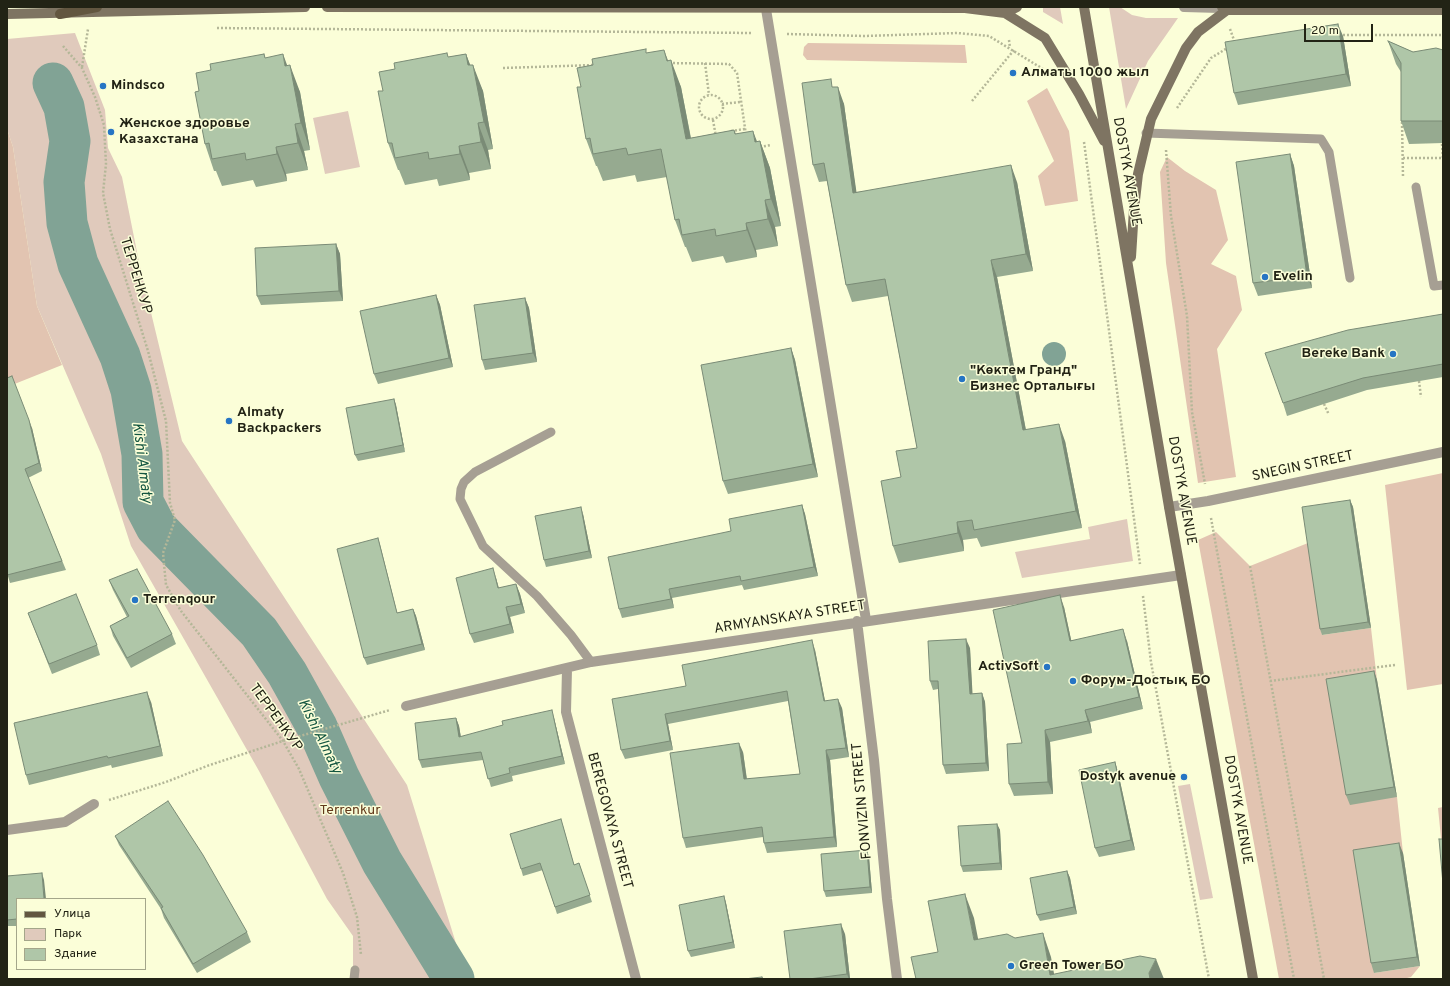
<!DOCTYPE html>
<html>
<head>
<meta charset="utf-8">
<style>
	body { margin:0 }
	#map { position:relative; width:1450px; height:986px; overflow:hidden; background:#fbfed8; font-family:Overpass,sans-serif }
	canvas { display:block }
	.frame { position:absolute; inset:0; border:8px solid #222315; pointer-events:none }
	.legend { position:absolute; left:16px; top:898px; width:130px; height:72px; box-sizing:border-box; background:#fbfed8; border:1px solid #a4a68a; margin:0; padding:5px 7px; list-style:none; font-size:12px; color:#222315 }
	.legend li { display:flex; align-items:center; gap:8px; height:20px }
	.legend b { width:20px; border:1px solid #a4a68a }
	.scale { position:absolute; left:1304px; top:24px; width:69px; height:18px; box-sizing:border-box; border:2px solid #222315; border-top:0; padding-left:5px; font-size:12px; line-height:14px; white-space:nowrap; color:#222315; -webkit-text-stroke:3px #fbfed8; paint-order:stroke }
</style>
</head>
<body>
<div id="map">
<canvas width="1450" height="986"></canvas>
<div class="frame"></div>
<ul class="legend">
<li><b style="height:5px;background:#625640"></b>Улица</li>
<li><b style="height:11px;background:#e0cabc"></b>Парк</li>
<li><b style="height:11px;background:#afc6a8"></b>Здание</li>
</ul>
<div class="scale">20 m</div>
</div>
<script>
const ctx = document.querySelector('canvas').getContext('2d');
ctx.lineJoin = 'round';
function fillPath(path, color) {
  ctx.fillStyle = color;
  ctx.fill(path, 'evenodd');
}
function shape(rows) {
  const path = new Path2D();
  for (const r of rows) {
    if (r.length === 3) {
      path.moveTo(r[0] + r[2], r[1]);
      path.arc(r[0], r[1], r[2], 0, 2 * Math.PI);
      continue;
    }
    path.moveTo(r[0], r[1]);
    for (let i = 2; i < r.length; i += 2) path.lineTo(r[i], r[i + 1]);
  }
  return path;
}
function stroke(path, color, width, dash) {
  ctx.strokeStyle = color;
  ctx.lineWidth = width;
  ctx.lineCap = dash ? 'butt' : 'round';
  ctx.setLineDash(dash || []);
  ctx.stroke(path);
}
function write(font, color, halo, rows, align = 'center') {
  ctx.font = font + ' Overpass,sans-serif';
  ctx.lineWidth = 3;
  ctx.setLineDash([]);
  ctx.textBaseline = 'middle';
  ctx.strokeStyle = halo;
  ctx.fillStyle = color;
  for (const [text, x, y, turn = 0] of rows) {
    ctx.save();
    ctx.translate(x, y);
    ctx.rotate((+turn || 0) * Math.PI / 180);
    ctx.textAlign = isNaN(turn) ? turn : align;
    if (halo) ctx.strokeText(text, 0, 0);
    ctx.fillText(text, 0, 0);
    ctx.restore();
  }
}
fillPath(shape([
	[1043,7,1060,7,1063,24,1043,12],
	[1109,7,1120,7,1132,15,1146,18,1178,18,1148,61,1126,109],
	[75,33,105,110,108,148,122,177,140,267,182,441,407,785,467,979,353,979,353,936,327,899,259,771,131,546,101,454,37,306,13,147,7,129,7,39],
	[348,111,360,167,325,174,313,118],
	[1127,519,1133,561,1022,578,1015,552,1090,539,1088,527],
	[1190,784,1213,898,1200,900,1178,786]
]), '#e0cabc');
fillPath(shape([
	[808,43,965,45,967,63,807,60,803,55,804,47],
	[1047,88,1069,131,1078,201,1045,206,1038,176,1054,161,1027,101],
	[7,129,13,147,37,306,62,365,7,387],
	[1167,157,1185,171,1216,190,1228,240,1211,264,1236,276,1242,310,1217,349,1236,477,1198,483,1166,263,1160,172],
	[1443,473,1443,684,1407,690,1385,485],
	[1216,532,1250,566,1308,543,1322,635,1371,628,1377,680,1330,688,1397,797,1403,853,1374,973,1420,966,1411,977,1403,979,1279,979,1198,540],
	[1443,807,1443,848,1442,848,1438,808]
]), '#e2c4b1');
fillPath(shape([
	[1054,354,12]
]), '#81a395');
stroke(shape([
	[53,83,64,107,70,141,64,182,67,223,78,264,120,356,131,390,142,454,143,502,156,527,259,632,287,673,317,727,339,777,382,862,454,979]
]), '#81a395', 41);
stroke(shape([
	[217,28,752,33],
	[1230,29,1235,43],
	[787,34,864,36,957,33,989,36,1043,69],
	[1339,35,1443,35],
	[1009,40,1010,48],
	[63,46,82,68,95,97,104,125,106,164,103,193,110,229,148,351,166,421,170,503,175,520,163,553,166,585,181,611,283,741,299,769,343,873,357,917,361,955],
	[669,63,729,64,737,73,746,135],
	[705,63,709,95],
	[82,67,88,29],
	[503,68,594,65],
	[711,107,12],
	[972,101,1014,50],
	[722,104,740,102],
	[1177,108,1211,58,1229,47],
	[713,120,716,137],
	[1402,122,1403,177],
	[731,131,745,129],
	[1084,142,1140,564],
	[1442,144,1443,158],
	[760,147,771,145],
	[1166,150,1171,216,1187,316,1192,412,1205,484],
	[1403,158,1443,158],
	[1419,381,1421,397],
	[1324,404,1329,415],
	[1211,518,1294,979],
	[1250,566,1324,979],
	[1143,596,1151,662,1209,979],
	[1270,681,1395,665],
	[109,800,166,782,207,766,283,741,390,710]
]), '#b4b798', 2.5, [2, 2]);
stroke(shape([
	[1146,133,1321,139,1329,152,1350,278],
	[1416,187,1434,286,1443,285],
	[551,432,475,472,464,482,461,489,460,499,483,546,537,596,571,635,591,662],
	[354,979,355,970]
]), '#a69f93', 9);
stroke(shape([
	[1184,7,1220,8,1227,10],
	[766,9,866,620],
	[1169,507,1208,501,1443,452],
	[857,621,874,760,887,899,897,979],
	[567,669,566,712,636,979],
	[406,706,591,662,1181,575],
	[7,830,65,822,94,804]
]), '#a69f93', 10);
stroke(shape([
	[327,7,965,8,1005,13,1045,38,1079,94,1104,141],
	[1084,7,1169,507,1253,979],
	[1222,7,1227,10,1443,10],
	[1005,13,1017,7],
	[7,14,305,7],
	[1131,257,1134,209,1138,174,1151,119,1186,48,1198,32,1227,10]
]), '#7e7462', 10);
stroke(shape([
	[60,14,97,7]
]), '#625640', 10);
fillPath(shape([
	[1343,36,1351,86,1238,105,1234,93],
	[1388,41,1413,52,1443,50,1443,143,1409,144,1401,121,1401,72,1396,64],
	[647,53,669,61,681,87,691,138,734,130,736,134,757,142,760,141,770,168,781,226,775,227,778,246,756,250,757,257,726,263,723,256,692,262,686,247,685,247,675,220,667,177,637,182,635,175,603,181,597,166,596,166,586,139,593,65],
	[264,54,265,58,287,66,300,92,310,150,304,151,308,170,286,174,287,181,256,187,253,180,222,186,216,171,214,171,205,144,199,91,211,70],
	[466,54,470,65,483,91,493,149,488,150,491,169,469,173,470,180,439,186,437,179,405,185,399,170,398,170,388,143,383,91,395,69,449,57],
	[834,87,844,104,856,192,1017,182,1033,271,997,277,1026,430,1065,441,1082,528,981,547,977,538,963,540,964,551,899,563,893,546,901,477,917,448,888,296,852,302,846,285,827,181,819,182,813,165],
	[1290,154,1294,166,1312,288,1258,296,1253,283],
	[336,244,340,254,343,301,261,305,257,296],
	[436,295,440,305,453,367,378,384,374,374],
	[525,298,529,308,537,362,485,370,482,360],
	[1443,314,1443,377,1367,390,1287,416,1283,403],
	[791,348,795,360,818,477,728,494,723,481],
	[394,399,396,405,405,452,358,461,355,455],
	[32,428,42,471,28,478,66,570,10,583,7,573],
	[1350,500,1353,507,1371,628,1322,635,1320,629],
	[802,505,805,514,818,576,744,590,742,585,672,598,674,608,622,618,619,609,731,531],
	[583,514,592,558,546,567,544,560],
	[378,538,380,545,397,613,413,609,416,616,425,650,367,665,364,658],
	[496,578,499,588,516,584,520,594,525,613,510,617,514,633,474,643,470,634],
	[109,580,172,634,176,644,131,668,113,636,110,626,127,617,113,590],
	[1064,607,1071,640,1127,641,1143,709,1090,722,1092,733,1050,742,1053,794,1014,796,1009,784],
	[28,613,97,645,100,655,52,674],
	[970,648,972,694,982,693,985,702,989,771,946,774,943,765,938,689,933,690,930,681],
	[815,650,825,701,842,708,849,757,830,760,837,847,767,853,764,843,763,837,686,848,683,838,743,752,747,779,800,774,788,701,668,724,673,750,625,759,621,750,686,686],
	[1374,671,1377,680,1397,797,1350,805,1346,795],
	[151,702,163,756,112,768,111,765,29,785,26,775],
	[456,718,459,726,461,737,554,718,565,764,512,776,513,781,491,787,483,760,422,768,419,760],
	[1115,762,1118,772,1135,850,1099,857,1095,848],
	[997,824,1000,830,1002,870,963,872,961,866],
	[563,826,574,865,579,863,592,902,557,914,543,870,523,876,521,869],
	[115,836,247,932,251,942,197,973,164,918,161,909,119,845],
	[1403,853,1420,966,1374,973,1371,963],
	[869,857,872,893,826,897,824,891],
	[1067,871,1070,878,1077,914,1040,921,1037,915],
	[7,876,44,880,17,899,17,926,7,926],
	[724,896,726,903,735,948,691,957,688,951],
	[845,934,850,979,790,979]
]), '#96aa90');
fillPath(shape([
	[1338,24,1343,36,1351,86,1346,74],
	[664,50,674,76,667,61],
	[283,54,293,81,285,66],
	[466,54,476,80,473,65,483,91,493,149,484,122,468,65],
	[671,60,681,87,696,166,686,139],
	[290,65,300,92,310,150,301,123],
	[838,87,844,104,859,210,853,193],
	[478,123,488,150,491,169,481,142],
	[295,124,304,151,308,170,298,143],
	[753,131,763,157,755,142],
	[760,141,770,168,781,226,771,199],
	[459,146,469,173,470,180,460,154],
	[276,147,286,174,287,181,277,154],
	[1290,154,1294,166,1312,288,1307,276],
	[1011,165,1017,182,1033,271,1026,254],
	[765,200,775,227,778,246,768,219],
	[746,223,756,250,757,257,747,230],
	[336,244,340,254,343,301,339,291],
	[991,260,997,277,1029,447,1023,430],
	[436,295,440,305,453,367,449,358],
	[525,298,529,308,537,362,533,353],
	[791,348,795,360,818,477,813,464],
	[394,399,396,405,405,452,403,445],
	[29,420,32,428,42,471,39,463],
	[1059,424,1065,441,1082,528,1076,511],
	[1350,500,1353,507,1371,628,1368,622],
	[802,505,805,514,818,576,814,567],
	[581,507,583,514,592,558,589,551],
	[957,522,963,540,964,551,958,533],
	[378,538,380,545,399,620,397,613],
	[493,568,496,578,501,598,498,588],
	[516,584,520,594,525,613,521,604],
	[669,589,672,598,674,608,671,599],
	[1060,595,1064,607,1074,653,1070,641],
	[506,607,510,617,514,633,510,624],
	[413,609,416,616,425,650,422,644],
	[1123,629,1127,641,1143,709,1139,697],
	[966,639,970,648,973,702,970,694],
	[812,640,815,650,827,711,824,701],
	[1374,671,1377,680,1397,797,1394,787],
	[147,692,151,702,163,756,160,746],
	[982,693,985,702,989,771,986,763],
	[838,699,842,708,849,757,846,748],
	[552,710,554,718,565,764,562,756],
	[1085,710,1090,722,1092,733,1088,721],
	[665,714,668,724,673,750,670,741],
	[456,718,459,726,462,745,459,737],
	[1045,730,1050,742,1053,794,1048,782],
	[739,743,743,752,748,789,744,779],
	[826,750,830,760,837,847,834,837],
	[1115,762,1118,772,1135,850,1131,840],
	[997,824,1000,830,1002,870,1000,863],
	[1399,843,1403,853,1420,966,1417,957],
	[867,850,869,857,872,893,870,887],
	[1067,871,1070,878,1077,914,1074,907],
	[42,873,44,880,46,899,44,899],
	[965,894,974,918,983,964,974,940],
	[724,896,726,903,735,948,733,942],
	[841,924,845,934,850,979,849,979,847,974],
	[1043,933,1051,957,1055,979,1050,975],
	[1156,959,1164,979,1150,979,1149,973]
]), '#7a8b76');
const building = shape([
	[1338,24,1346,74,1234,93,1225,42,1338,24],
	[1388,41,1413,52,1436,48,1443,50,1443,121,1401,121,1401,63,1388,41],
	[646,49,646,53,664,50,667,61,671,60,686,139,734,130,735,134,753,131,755,142,760,141,771,199,765,200,768,219,746,223,747,230,716,236,715,229,682,235,679,219,675,220,661,149,628,155,626,148,593,154,590,138,586,139,577,87,581,87,577,68,593,65,592,59,646,49],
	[447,53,448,57,466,54,468,65,473,65,484,122,478,123,481,142,459,146,460,154,429,159,428,152,395,158,392,143,388,143,378,91,383,91,379,72,395,69,394,63,447,53],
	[264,54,265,58,283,54,285,66,290,65,301,123,295,124,298,143,276,147,277,154,246,160,245,153,212,159,209,143,205,144,195,92,199,91,196,73,211,70,210,64,264,54],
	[831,79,832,87,838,87,853,193,1011,165,1026,254,991,260,1008,352,1023,430,1059,424,1076,511,974,530,972,520,957,522,958,533,893,546,881,481,901,477,896,451,917,448,885,279,846,285,824,163,813,165,802,83,831,79],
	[1290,154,1307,276,1253,283,1236,162,1290,154],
	[336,244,339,291,257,296,255,248,336,244],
	[436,295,449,358,374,374,360,311,436,295],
	[525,298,533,353,482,360,474,305,525,298],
	[1443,314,1443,364,1363,378,1283,403,1265,353,1348,330,1443,314],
	[791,348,813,464,723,481,701,365,791,348],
	[12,376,29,420,39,463,25,469,62,561,7,575,7,378,12,376],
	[394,399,403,445,355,455,346,408,394,399],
	[1350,500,1368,622,1320,629,1302,507,1350,500],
	[802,505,814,567,741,581,740,576,669,589,671,599,619,609,608,557,731,531,729,519,802,505],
	[581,507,589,551,544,560,535,516,581,507],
	[378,538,397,613,413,609,422,644,364,658,337,549,378,538],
	[493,568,498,588,516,584,521,604,506,607,510,624,470,634,456,578,493,568],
	[137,569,172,634,127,658,110,626,129,616,109,580,137,569],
	[76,594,97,645,49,664,28,613,76,594],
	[1060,595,1070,641,1123,629,1139,697,1085,710,1088,721,1045,730,1048,782,1009,784,1007,744,1022,743,993,610,1060,595],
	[966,639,970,694,982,693,986,763,943,765,938,681,930,681,928,641,966,639],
	[812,640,824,701,838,699,846,748,826,750,834,837,764,843,762,827,683,838,670,753,739,743,744,779,800,774,787,691,665,714,670,741,621,750,612,699,686,686,682,665,812,640],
	[1374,671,1394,787,1346,795,1326,679,1374,671],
	[147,692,160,746,108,758,107,756,26,775,14,723,147,692],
	[552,710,562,756,509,768,510,773,488,779,481,752,419,760,415,723,456,718,459,737,503,725,502,721,552,710],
	[1115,762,1131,840,1095,848,1079,770,1115,762],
	[168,801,203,855,247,932,193,964,161,908,163,907,115,836,168,801],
	[561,819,574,865,579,863,590,895,555,907,540,863,521,869,510,834,561,819],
	[997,824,1000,863,961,866,958,826,997,824],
	[1439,839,1443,839,1443,884,1439,839],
	[1399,843,1417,957,1371,963,1353,850,1399,843],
	[867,850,870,887,824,891,821,854,867,850],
	[1067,871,1074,907,1037,915,1030,878,1067,871],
	[42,873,44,899,17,899,17,919,7,920,7,876,42,873],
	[965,894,974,940,1007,934,1015,938,1043,933,1050,975,1140,956,1156,959,1149,973,1150,979,916,979,911,957,938,952,928,901,965,894],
	[724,896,733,942,688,951,679,905,724,896],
	[841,924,847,974,809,979,790,979,784,931,841,924],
	[762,977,763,979,744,979,762,977]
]);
fillPath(building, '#afc6a8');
stroke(building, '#7a8b76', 1);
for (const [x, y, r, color] of [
	[1013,73,4,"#2675c4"],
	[103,86,4,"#2675c4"],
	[111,132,4,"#2675c4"],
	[1265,277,4,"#2675c4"],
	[1393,354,4,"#2675c4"],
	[962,379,4,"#2675c4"],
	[229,421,4,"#2675c4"],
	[135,600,4,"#2675c4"],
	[1047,667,4,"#2675c4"],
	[1073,681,4,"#2675c4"],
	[1184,777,4,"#2675c4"],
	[1011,966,4,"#2675c4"]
]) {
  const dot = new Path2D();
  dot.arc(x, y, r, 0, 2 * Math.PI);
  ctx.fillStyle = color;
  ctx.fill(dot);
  stroke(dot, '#fbfed8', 1.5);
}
write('bold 14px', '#222315', '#fbfed8', [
	["Алматы 1000 жыл",1021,73],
	["Mindsco",111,86],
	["Женское здоровье",119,124],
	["Казахстана",119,140],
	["Evelin",1273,277],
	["Bereke Bank",1385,354,"right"],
	["\"Көктем Гранд\"",970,371],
	["Бизнес Орталығы",970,387],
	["Almaty",237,413],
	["Backpackers",237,429],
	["Terrenqour",143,600],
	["ActivSoft",1039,667,"right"],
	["Форум-Достық БО",1081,681],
	["Dostyk avenue",1176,777,"right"],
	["Green Tower БО",1019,966]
], 'left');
write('14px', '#222315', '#fbfed8', [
	["DOSTYK AVENUE",1126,172,80],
	["ТЕРРЕНКУР",135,276,73],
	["SNEGIN STREET",1303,467,-12],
	["DOSTYK AVENUE",1181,491,80],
	["ARMYANSKAYA STREET",790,618,-9],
	["ТЕРРЕНКУР",275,718,54],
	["FONVIZIN STREET",863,801,-95],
	["DOSTYK AVENUE",1237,810,80],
	["BEREGOVAYA STREET",609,821,75]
]);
write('14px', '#62381a', '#fbfed8', [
	["Terrenkur",350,811]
]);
write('italic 15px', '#135540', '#fbfed8', [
	["Kіshі Almaty",141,463,83],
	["Kіshі Almaty",319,737,64]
]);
</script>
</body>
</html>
